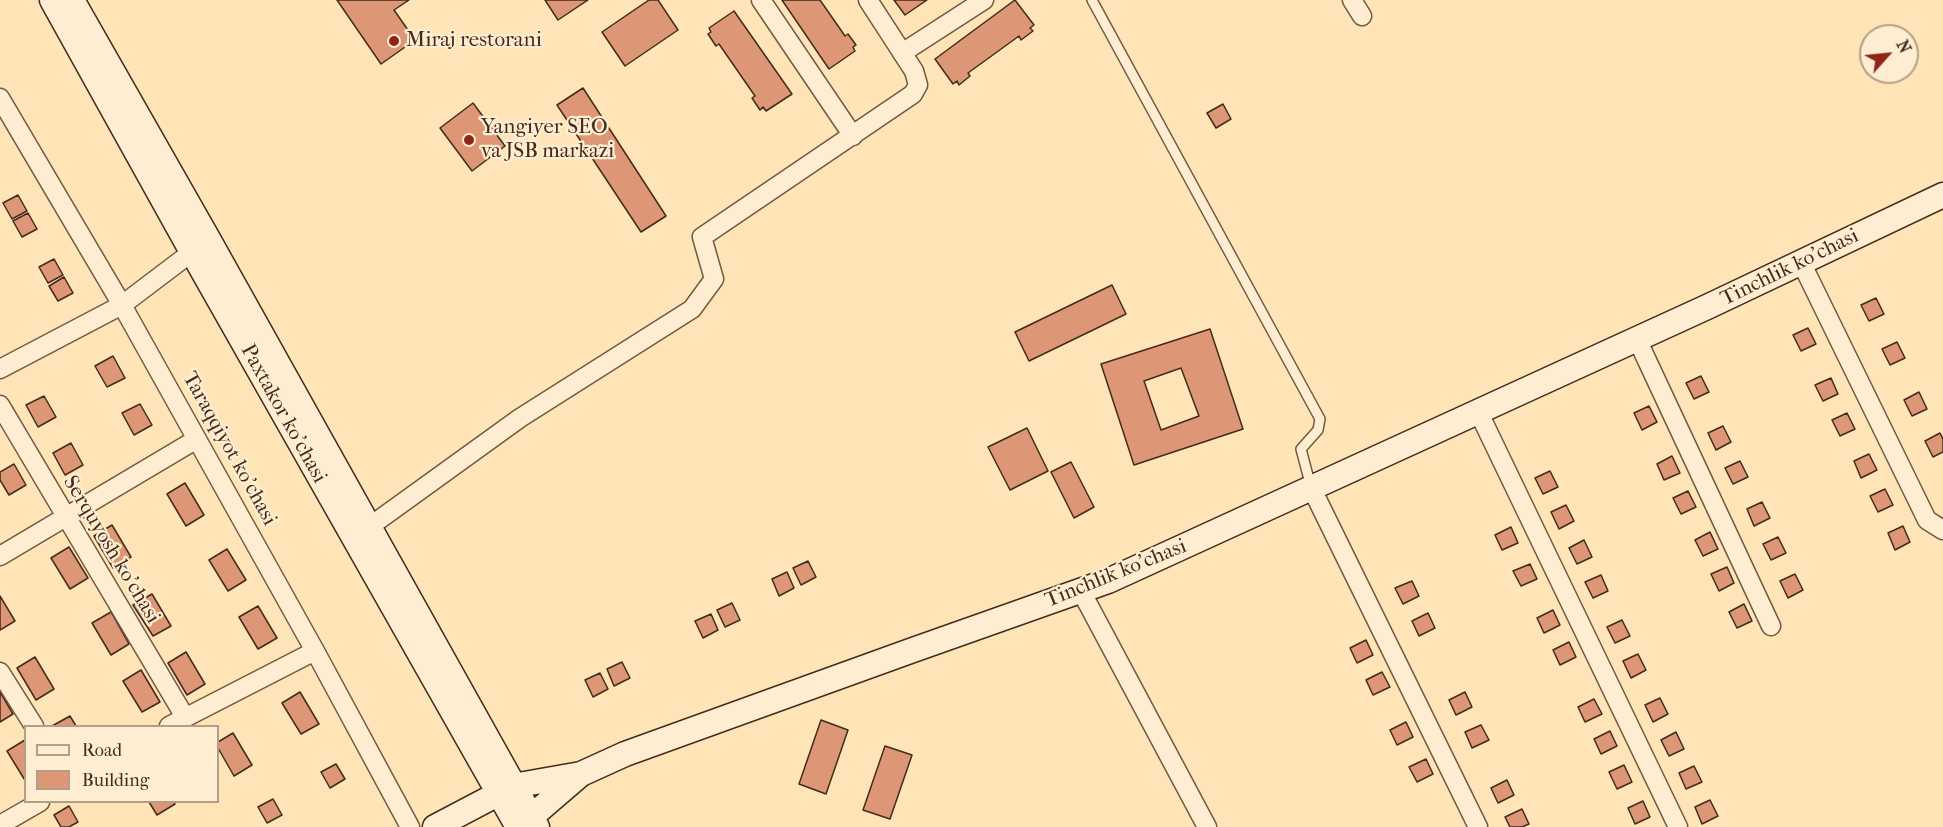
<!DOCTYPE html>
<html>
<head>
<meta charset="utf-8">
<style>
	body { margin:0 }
	#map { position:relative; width:1943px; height:827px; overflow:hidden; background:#fee4b6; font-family:"IM FELL French Canon",serif }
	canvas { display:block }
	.legend { position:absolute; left:24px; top:725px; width:195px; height:78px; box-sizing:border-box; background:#feedd0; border:2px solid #b39f88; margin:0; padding:8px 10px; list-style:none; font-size:18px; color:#422b1c }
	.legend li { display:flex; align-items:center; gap:12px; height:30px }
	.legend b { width:30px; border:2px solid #b39f88 }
	.north { position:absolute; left:1859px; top:24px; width:60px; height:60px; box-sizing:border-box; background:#feedd0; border:2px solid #b39f88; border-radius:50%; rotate:63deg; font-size:16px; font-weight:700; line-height:24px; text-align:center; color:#422b1c }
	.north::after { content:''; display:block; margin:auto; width:21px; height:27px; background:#8f2418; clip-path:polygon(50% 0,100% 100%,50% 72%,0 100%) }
</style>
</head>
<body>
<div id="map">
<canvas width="1943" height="827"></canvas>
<ul class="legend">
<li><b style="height:8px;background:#feedd0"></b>Road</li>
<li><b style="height:16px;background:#de9776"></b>Building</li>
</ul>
<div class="north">N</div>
</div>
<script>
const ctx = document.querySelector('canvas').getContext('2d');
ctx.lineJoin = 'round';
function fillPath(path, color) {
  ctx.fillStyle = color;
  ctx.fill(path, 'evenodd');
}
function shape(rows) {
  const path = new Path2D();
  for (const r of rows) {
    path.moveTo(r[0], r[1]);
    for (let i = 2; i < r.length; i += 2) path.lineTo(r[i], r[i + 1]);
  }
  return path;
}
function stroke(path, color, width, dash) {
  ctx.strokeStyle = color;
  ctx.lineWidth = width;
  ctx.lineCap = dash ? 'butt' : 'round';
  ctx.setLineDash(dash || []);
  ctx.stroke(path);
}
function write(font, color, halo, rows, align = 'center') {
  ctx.font = font + ' "IM FELL French Canon",serif';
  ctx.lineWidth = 4.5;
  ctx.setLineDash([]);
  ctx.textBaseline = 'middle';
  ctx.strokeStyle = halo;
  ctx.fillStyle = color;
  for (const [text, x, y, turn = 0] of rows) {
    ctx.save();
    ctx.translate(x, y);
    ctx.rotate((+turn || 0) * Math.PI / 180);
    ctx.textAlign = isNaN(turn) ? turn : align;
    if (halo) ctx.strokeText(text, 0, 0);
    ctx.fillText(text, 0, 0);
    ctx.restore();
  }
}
const building = shape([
	[337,0,409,0,394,10,415,40,381,64,337,0],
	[545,0,588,0,558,20,545,0],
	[649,0,658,0,678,30,625,66,602,32,649,0],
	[782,0,820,0,845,36,848,34,856,45,853,47,855,51,829,69,782,0],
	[894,0,927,0,905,15,894,0],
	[1015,0,1034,25,1030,28,1033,31,1021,40,1019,36,968,73,970,76,959,85,957,81,953,84,935,59,1015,0],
	[734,11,792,94,766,111,763,107,760,110,752,98,755,96,719,44,716,46,708,34,711,32,709,28,734,11],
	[583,88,666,216,641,232,557,105,583,88],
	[473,103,505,146,472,171,440,128,473,103],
	[1223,104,1231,119,1216,128,1207,113,1223,104],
	[18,195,27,211,12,219,3,203,18,195],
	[28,213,37,229,22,237,13,221,28,213],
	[54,259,63,275,48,283,39,267,54,259],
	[64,277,73,293,58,301,49,286,64,277],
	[1112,285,1126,314,1029,361,1015,332,1112,285],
	[1876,298,1884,314,1869,321,1861,305,1876,298],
	[1808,328,1816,344,1801,351,1793,335,1808,328],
	[1210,329,1243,429,1134,465,1101,364,1210,329],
	[1181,368,1199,416,1161,430,1144,381,1181,368],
	[1897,342,1905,358,1890,365,1882,349,1897,342],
	[113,356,125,378,107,387,95,366,113,356],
	[1701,376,1709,392,1694,399,1686,383,1701,376],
	[1831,378,1838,394,1823,401,1815,385,1831,378],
	[1919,392,1927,409,1912,416,1904,400,1919,392],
	[44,396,56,417,38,427,26,405,44,396],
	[140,404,152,425,134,435,122,413,140,404],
	[1649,406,1657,422,1642,430,1634,413,1649,406],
	[1847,413,1855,429,1840,436,1832,420,1847,413],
	[1723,426,1731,442,1716,450,1708,433,1723,426],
	[1027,428,1048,471,1010,490,988,447,1027,428],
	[1940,433,1943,439,1943,452,1933,457,1925,441,1940,433],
	[71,443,83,465,65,475,53,453,71,443],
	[1869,454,1877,470,1861,478,1854,461,1869,454],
	[1672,456,1680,473,1664,480,1657,464,1672,456],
	[1740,461,1748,477,1733,484,1725,468,1740,461],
	[1071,462,1094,507,1074,518,1051,472,1071,462],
	[14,464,26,485,9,495,0,480,0,472,14,464],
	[1550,471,1558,487,1543,494,1535,478,1550,471],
	[185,483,204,515,186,526,167,494,185,483],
	[1885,489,1893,505,1878,512,1870,496,1885,489],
	[1688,491,1696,507,1681,514,1673,498,1688,491],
	[1762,502,1770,518,1754,526,1747,509,1762,502],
	[1566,505,1574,521,1559,529,1551,512,1566,505],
	[112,525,131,557,113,568,94,536,112,525],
	[1903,526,1910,542,1895,550,1888,533,1903,526],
	[1511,527,1518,543,1502,550,1495,535,1511,527],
	[1710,532,1718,549,1703,556,1695,540,1710,532],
	[1778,537,1786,553,1771,560,1763,544,1778,537],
	[1584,540,1592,557,1577,564,1569,548,1584,540],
	[69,547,88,578,70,589,51,558,69,547],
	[227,549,246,580,228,591,209,560,227,549],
	[808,561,816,577,801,585,793,568,808,561],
	[1530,564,1537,579,1521,586,1513,571,1530,564],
	[1727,567,1734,583,1719,591,1711,574,1727,567],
	[787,572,794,588,779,596,772,579,787,572],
	[1795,574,1803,590,1788,598,1780,581,1795,574],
	[1601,575,1608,591,1593,598,1585,582,1601,575],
	[1412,581,1419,596,1403,604,1395,588,1412,581],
	[152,594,171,626,153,636,133,605,152,594],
	[0,596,15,621,0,630,0,596],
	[732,603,740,620,725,627,717,610,732,603],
	[1744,604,1752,621,1737,628,1729,612,1744,604],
	[258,606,277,638,258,649,239,617,258,606],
	[1553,610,1560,625,1544,633,1537,618,1553,610],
	[111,612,129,644,111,655,92,623,111,612],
	[1428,613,1435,628,1419,636,1412,621,1428,613],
	[711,614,718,630,703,638,695,621,711,614],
	[1622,620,1630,636,1615,643,1607,627,1622,620],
	[1366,640,1373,655,1357,663,1350,648,1366,640],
	[1569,642,1576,657,1560,665,1553,650,1569,642],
	[186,652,205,684,187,695,168,663,186,652],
	[1638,654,1646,670,1631,678,1623,661,1638,654],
	[35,657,54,689,36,700,17,668,35,657],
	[622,662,630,678,614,686,607,669,622,662],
	[141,670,160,702,142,712,123,681,141,670],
	[1382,672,1390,687,1373,695,1366,680,1382,672],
	[600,673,608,689,593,697,585,680,600,673],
	[0,692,13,714,0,722,0,692],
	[300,692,319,724,301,734,282,703,300,692],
	[1465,692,1472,707,1456,715,1449,700,1465,692],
	[1660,698,1668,714,1653,722,1645,705,1660,698],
	[1594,699,1602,714,1585,722,1578,707,1594,699],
	[70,716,76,726,52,726,70,716],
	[821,720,848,730,826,794,799,784,821,720],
	[1406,722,1413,737,1397,745,1390,730,1406,722],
	[1481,725,1489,740,1472,748,1465,732,1481,725],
	[1610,731,1617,746,1601,754,1594,739,1610,731],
	[1676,732,1684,749,1669,756,1661,740,1676,732],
	[233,733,252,765,234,776,218,748,218,742,233,733],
	[25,740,26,741,26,782,7,751,25,740],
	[885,746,912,755,890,819,863,810,885,746],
	[1426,759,1433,774,1417,782,1409,767,1426,759],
	[336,764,345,779,330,788,321,772,336,764],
	[1624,765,1632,782,1617,789,1609,772,1624,765],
	[1694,766,1702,782,1686,789,1679,773,1694,766],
	[1507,780,1514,795,1498,803,1491,788,1507,780],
	[273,799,282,815,267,823,258,807,273,799],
	[1710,800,1718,816,1702,824,1695,807,1710,800],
	[1643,801,1650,817,1635,824,1628,808,1643,801],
	[149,802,174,802,175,804,157,815,149,802],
	[69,806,78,822,69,827,61,827,54,815,69,806],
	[1522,809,1529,824,1522,827,1510,827,1505,817,1522,809]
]);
fillPath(building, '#de9776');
stroke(building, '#422b1c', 1.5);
const lane = shape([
	[1092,0,1320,419,1318,430,1301,449,1311,487]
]);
const street = shape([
	[761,0,853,136],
	[1352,0,1362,16],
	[902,53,984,0],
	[0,98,122,305,315,651,410,827],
	[1801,262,1927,520,1943,530],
	[1637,339,1771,626],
	[0,369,122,305,192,252],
	[0,405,185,717],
	[1478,411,1678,827],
	[1311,487,1478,827],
	[369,527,520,418,692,309,714,279,702,237,913,94,918,85,914,71,868,0],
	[0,556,197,439],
	[1081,591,1207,827],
	[0,672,34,726],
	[169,726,315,651],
	[0,825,40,802]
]);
const secondary = shape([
	[52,0,192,252,518,827],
	[72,0,207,237,537,827],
	[517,824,531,817,581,774],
	[435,827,513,786,581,774,625,754,913,650,1108,581,1707,307,1943,195]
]);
stroke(lane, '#715942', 12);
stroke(street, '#715942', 21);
stroke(secondary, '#422b1c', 27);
stroke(lane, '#feedd0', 9);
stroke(street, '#feedd0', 18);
stroke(secondary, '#feedd0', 24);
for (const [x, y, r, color] of [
	[394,41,6,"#8f2418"],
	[469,140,6,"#8f2418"]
]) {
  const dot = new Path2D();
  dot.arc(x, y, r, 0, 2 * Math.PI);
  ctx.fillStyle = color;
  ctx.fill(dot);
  stroke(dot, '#feedd0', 2);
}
write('21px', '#422b1c', '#feedd0', [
	["Miraj restorani",406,41],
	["Yangiyer SEO",481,128],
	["va JSB markazi",481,152]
], 'left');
write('21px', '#422b1c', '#feedd0', [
	["Tinchlik ko'chasi",1790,268,-26],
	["Paxtakor ko'chasi",283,414,61],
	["Taraqqiyot ko'chasi",229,449,61],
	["Serquyosh ko'chasi",111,550,59],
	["Tinchlik ko'chasi",1116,574,-22]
]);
</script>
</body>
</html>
